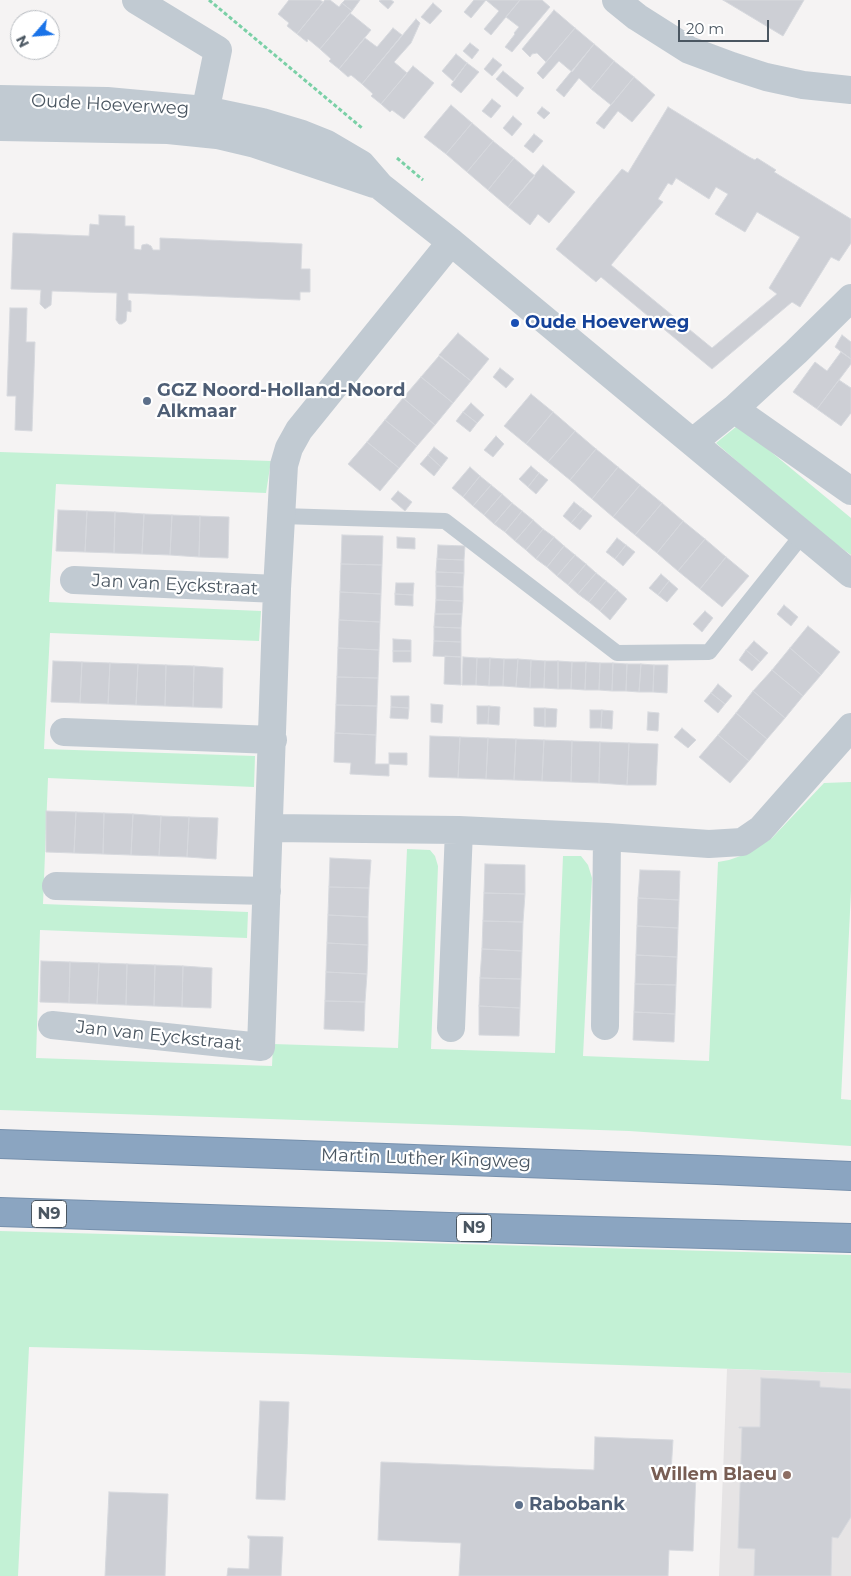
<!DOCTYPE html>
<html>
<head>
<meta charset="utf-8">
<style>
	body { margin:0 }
	#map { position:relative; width:851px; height:1576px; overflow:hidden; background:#f5f3f3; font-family:Montserrat,sans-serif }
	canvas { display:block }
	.north { position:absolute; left:10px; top:10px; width:50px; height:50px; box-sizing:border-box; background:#fff; border:1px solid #b7bbc0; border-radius:50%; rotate:243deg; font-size:14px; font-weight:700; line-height:20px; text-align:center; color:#4a5661 }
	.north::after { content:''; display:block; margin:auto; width:18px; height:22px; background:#1a73e8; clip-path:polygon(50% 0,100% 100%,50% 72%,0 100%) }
	.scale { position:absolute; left:678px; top:20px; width:91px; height:22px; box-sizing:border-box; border:2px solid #4a5661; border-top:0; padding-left:6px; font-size:15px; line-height:18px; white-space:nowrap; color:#4a5661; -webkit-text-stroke:4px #fff; paint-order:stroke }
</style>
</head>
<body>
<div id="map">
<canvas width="851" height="1576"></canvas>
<div class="north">N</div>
<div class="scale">20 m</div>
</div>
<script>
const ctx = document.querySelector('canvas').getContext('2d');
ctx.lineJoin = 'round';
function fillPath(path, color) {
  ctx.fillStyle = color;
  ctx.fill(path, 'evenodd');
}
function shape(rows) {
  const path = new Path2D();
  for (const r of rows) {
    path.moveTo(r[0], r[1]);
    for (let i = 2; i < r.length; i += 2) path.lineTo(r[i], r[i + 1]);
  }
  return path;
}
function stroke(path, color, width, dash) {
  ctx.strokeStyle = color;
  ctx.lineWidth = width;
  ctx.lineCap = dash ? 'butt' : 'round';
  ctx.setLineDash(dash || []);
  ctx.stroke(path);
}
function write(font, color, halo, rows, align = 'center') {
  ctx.font = font + ' Montserrat,sans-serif';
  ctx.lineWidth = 4.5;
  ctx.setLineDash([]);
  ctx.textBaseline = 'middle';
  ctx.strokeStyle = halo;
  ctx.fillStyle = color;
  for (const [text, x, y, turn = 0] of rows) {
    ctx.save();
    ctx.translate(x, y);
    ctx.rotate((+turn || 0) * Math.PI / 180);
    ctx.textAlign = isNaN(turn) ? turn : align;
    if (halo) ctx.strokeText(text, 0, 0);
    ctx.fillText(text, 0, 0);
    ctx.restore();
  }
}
fillPath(shape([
	[727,1369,851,1373,851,1576,719,1576]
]), '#e6e4e5');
fillPath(shape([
	[737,426,747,432,851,518,851,555,811,526,716,443],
	[0,452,271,461,266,493,56,484,49,602,261,611,259,641,50,633,44,749,255,756,254,787,48,778,43,904,248,912,247,938,40,930,36,1058,272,1066,273,1044,398,1048,407,849,430,850,435,856,438,866,431,1049,555,1053,563,856,581,856,588,865,592,878,583,1056,709,1061,718,862,729,860,746,854,772,838,824,783,851,782,851,891,841,1099,851,1100,851,1146,629,1131,0,1110],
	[0,1231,851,1255,851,1373,301,1354,29,1347,18,1576,0,1576]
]), '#c3f1d5');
const building = shape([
	[289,0,320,0,323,2,297,34,287,26,289,23,278,14,289,0],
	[325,0,330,0,339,7,342,3,352,11,320,49,308,39,307,42,297,34,325,0],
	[345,0,360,0,352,11,342,3,345,0],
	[381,0,391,0,394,2,388,9,379,1,381,0],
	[474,0,486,0,471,18,464,12,474,0],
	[486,0,520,0,491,35,484,29,499,11,486,0],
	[520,0,542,0,550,7,512,52,505,47,515,34,514,33,519,27,506,17,520,0],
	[723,0,804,0,783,36,723,0],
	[433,3,442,11,430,24,421,17,433,3],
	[554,10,575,28,546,62,537,53,532,54,530,57,522,49,554,10],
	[350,13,371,30,339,69,329,61,331,59,320,49,350,13],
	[416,19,420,23,411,43,394,62,407,73,381,104,371,96,373,94,362,84,416,19],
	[393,28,402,35,362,84,351,75,348,77,339,69,365,38,377,47,393,28],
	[575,28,594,44,572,72,559,61,543,79,537,73,575,28],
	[470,43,479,50,472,59,463,51,470,43],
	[594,44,614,61,591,89,579,78,564,97,556,90,594,44],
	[456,54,467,63,453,81,442,71,456,54],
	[493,58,502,65,492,76,484,69,493,58],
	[614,61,634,77,611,105,591,89,614,61],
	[467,63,479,72,461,93,451,85,467,63],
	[413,66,434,83,404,119,392,110,390,112,381,104,413,66],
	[503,71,524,88,517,97,496,79,503,71],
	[634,77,655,95,632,122,618,111,604,129,596,123,634,77],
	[492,99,501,106,491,118,482,111,492,99],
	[451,105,472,123,446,154,424,137,451,105],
	[542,107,550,113,544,119,537,113,542,107],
	[668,107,749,157,755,160,757,158,776,170,774,172,851,219,851,243,839,261,831,257,800,307,792,302,712,369,601,277,596,282,556,249,622,169,628,173,668,107],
	[676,178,709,199,716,187,728,194,715,214,745,232,757,212,800,237,769,288,777,294,712,348,611,265,663,202,658,199,668,183,672,185,676,178],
	[513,116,522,124,512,136,503,128,513,116],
	[472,123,493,141,467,172,446,154,472,123],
	[534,134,543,141,533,153,524,146,534,134],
	[493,141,514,158,488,190,467,172,493,141],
	[514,158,535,176,508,207,488,190,514,158],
	[543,165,575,192,549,223,538,214,530,225,508,207,543,165],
	[99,215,125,216,125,226,134,226,134,249,141,250,142,245,147,244,151,246,153,250,160,250,160,238,302,244,301,269,310,269,310,292,300,292,300,300,128,293,128,300,131,301,131,312,127,311,126,321,122,324,119,324,116,320,117,293,52,291,51,305,45,309,40,304,41,290,11,289,13,233,89,236,90,224,99,225,99,215],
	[10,308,27,308,26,342,35,342,32,431,15,430,16,396,7,396,10,308],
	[458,333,489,359,471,381,439,355,458,333],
	[842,335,851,342,851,359,835,347,842,335],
	[841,352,851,359,851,364,817,409,793,392,815,362,827,371,841,352],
	[439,356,471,381,453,403,421,377,439,356],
	[500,368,514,379,506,388,493,377,500,368],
	[421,377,453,403,435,425,403,398,421,377],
	[839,380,851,388,851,413,841,426,817,409,839,380],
	[531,394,553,412,526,444,504,426,531,394],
	[403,398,435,425,417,446,385,420,403,398],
	[471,403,484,415,477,423,463,412,471,403],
	[463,412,477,423,470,432,456,421,463,412],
	[553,412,575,431,548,462,526,444,553,412],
	[385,420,417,446,399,468,367,442,385,420],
	[575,431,596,449,570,480,548,462,575,431],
	[496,436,504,444,493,457,484,450,496,436],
	[367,442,399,468,380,491,348,464,367,442],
	[434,447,448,458,441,467,428,455,434,447],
	[596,449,618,467,592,499,570,480,596,449],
	[428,455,441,467,434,476,420,464,428,455],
	[531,466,539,473,528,487,519,479,531,466],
	[470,467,480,476,463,497,452,488,470,467],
	[618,467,640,485,613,517,592,499,618,467],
	[539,473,548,480,536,494,528,487,539,473],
	[480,476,491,485,473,506,463,497,480,476],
	[491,485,502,494,484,515,473,506,491,485],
	[640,485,662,503,635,535,613,517,640,485],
	[398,491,412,502,405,511,391,499,398,491],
	[502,494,512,503,494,524,484,515,502,494],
	[574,502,583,509,571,523,563,516,574,502],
	[512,503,522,511,505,532,494,524,512,503],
	[662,503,683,521,657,553,635,535,662,503],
	[583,509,592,516,580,530,571,523,583,509],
	[58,510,87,511,85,552,56,551,58,510],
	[87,511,115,512,114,553,85,552,87,511],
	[522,511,533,520,515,541,505,532,522,511],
	[115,512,144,514,142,554,114,553,115,512],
	[144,514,172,515,170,555,142,554,144,514],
	[172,515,200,516,199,557,170,555,172,515],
	[200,516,229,517,228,558,199,557,200,516],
	[533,520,543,529,526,550,515,541,533,520],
	[683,521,705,539,678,571,657,553,683,521],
	[543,529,554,537,536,559,526,550,543,529],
	[342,535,383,536,382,565,341,564,342,535],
	[397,537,415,538,415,549,397,548,397,537],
	[554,537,564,546,547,567,536,559,554,537],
	[617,538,626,545,615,559,606,552,617,538],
	[705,539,726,557,700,589,678,571,705,539],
	[438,545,465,546,464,560,437,559,438,545],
	[626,545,635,552,623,566,615,559,626,545],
	[564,546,575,555,557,576,547,567,564,546],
	[575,555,586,564,568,585,557,576,575,555],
	[726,557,749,576,722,607,700,589,726,557],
	[437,559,464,560,464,573,436,572,437,559],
	[341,564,382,565,381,594,340,592,341,564],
	[586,564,596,573,578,594,568,585,586,564],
	[436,572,464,573,463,587,436,586,436,572],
	[596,573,606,581,589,602,578,594,596,573],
	[661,574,669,581,658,595,649,588,661,574],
	[606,581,617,590,600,611,589,602,606,581],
	[669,581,678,589,667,602,658,595,669,581],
	[396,583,414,583,413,595,395,594,396,583],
	[436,586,463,587,463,601,436,600,436,586],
	[617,590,627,599,610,620,600,611,617,590],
	[340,592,381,594,380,622,339,620,340,592],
	[395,594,413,595,413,606,395,605,395,594],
	[436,600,463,601,462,614,435,614,436,600],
	[784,605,798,617,791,626,777,614,784,605],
	[705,611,713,618,702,632,693,624,705,611],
	[435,614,462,614,461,628,434,627,435,614],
	[339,620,380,622,379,650,338,648,339,620],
	[808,626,840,652,821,675,790,648,808,626],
	[434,627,461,628,461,642,434,641,434,627],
	[393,639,411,640,411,651,393,651,393,639],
	[434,641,461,642,461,657,433,656,434,641],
	[754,641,768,653,760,662,746,650,754,641],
	[338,648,379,650,378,678,337,677,338,648],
	[790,648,821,675,803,696,772,670,790,648],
	[746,650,760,662,752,671,739,660,746,650],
	[393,651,411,651,411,662,393,662,393,651],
	[445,656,461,657,461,685,444,684,445,656],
	[463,657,477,658,476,685,462,685,463,657],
	[477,658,490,658,489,686,476,685,477,658],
	[490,658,504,659,503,686,489,686,490,658],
	[504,659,518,659,516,687,503,686,504,659],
	[518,659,531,660,530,688,516,687,518,659],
	[531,660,545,661,544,688,530,688,531,660],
	[53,661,82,662,80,703,51,702,53,661],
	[545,661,558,661,558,689,544,688,545,661],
	[558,661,572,662,571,689,558,689,558,661],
	[82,662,110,663,108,704,80,703,82,662],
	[572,662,586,662,585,690,571,689,572,662],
	[586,662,600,663,599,690,585,690,586,662],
	[110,663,138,664,136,705,108,704,110,663],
	[600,663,613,663,612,691,599,690,600,663],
	[613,663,627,664,626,691,612,691,613,663],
	[138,664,166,665,165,706,136,705,138,664],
	[627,664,641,664,639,692,626,691,627,664],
	[641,664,654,665,653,692,639,692,641,664],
	[166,665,194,666,193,707,165,706,166,665],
	[654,665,668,665,667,693,653,692,654,665],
	[194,666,223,668,222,708,193,707,194,666],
	[772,670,803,696,785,718,753,691,772,670],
	[337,677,378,678,377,706,336,705,337,677],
	[718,684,732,696,725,704,711,693,718,684],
	[753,691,785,718,767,739,736,713,753,691],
	[711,693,725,704,718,713,704,701,711,693],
	[391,696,409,696,409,708,391,707,391,696],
	[431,704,443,705,442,723,431,722,431,704],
	[336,705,377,706,376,735,335,733,336,705],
	[477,706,489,706,488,724,477,724,477,706],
	[489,706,500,707,499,725,488,724,489,706],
	[391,707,409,708,408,719,390,718,391,707],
	[534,708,545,708,545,727,534,726,534,708],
	[545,708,557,709,556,727,545,727,545,708],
	[590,710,602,710,601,728,590,728,590,710],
	[602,710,613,711,612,729,601,728,602,710],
	[648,712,659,713,658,731,647,730,648,712],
	[736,713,767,739,749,761,718,735,736,713],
	[682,728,696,740,688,748,674,737,682,728],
	[335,733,376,735,375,764,389,764,389,776,350,774,351,763,334,762,335,733],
	[718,735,749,761,730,783,699,757,718,735],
	[430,736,460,737,458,778,429,777,430,736],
	[460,737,488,738,486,779,458,778,460,737],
	[488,738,516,739,514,780,486,779,488,738],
	[516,739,544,740,542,781,514,780,516,739],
	[544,740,572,741,571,782,542,781,544,740],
	[572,741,600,742,599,783,571,782,572,741],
	[600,742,629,743,627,785,599,783,600,742],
	[629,743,658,744,656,785,627,785,629,743],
	[389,753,407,753,407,765,389,764,389,753],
	[46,811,76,812,74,853,46,852,46,811],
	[76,812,104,813,103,854,74,853,76,812],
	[104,813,133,814,131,855,103,854,104,813],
	[133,814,161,816,159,856,131,855,133,814],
	[161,816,189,817,187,857,159,856,161,816],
	[189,817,218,818,216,859,187,857,189,817],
	[330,858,371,860,369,888,329,887,330,858],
	[485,864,525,865,525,894,484,893,485,864],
	[640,870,680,871,679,900,638,898,640,870],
	[329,887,369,888,368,917,328,915,329,887],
	[484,893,525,894,523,922,483,921,484,893],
	[638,898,679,900,678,928,637,926,638,898],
	[328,915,368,917,368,945,327,943,328,915],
	[483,921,523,922,522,951,482,949,483,921],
	[637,926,678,928,677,957,636,955,637,926],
	[327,943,368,945,367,974,326,972,327,943],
	[482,949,522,951,521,979,480,978,482,949],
	[636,955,677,957,676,985,635,984,636,955],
	[41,961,70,962,69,1003,40,1002,41,961],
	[70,962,99,963,97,1004,69,1003,70,962],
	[99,963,127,964,126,1005,97,1004,99,963],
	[127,964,155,965,154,1006,126,1005,127,964],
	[155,965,183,966,182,1007,154,1006,155,965],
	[183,966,212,968,211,1008,182,1007,183,966],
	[326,972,367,974,365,1002,325,1001,326,972],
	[480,978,521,979,520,1008,479,1006,480,978],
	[635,984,676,985,675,1014,634,1012,635,984],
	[325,1001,365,1002,364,1031,324,1029,325,1001],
	[479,1006,520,1008,519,1036,479,1035,479,1006],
	[634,1012,675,1014,674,1042,633,1040,634,1012],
	[761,1378,820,1381,820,1387,851,1389,851,1517,838,1538,832,1537,831,1576,754,1576,755,1549,738,1548,742,1428,739,1428,739,1427,760,1427,761,1378],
	[260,1401,289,1402,285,1500,256,1499,260,1401],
	[595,1437,673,1440,671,1472,696,1473,693,1551,669,1550,668,1576,459,1576,461,1543,378,1540,381,1462,594,1470,595,1437],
	[109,1492,168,1494,165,1576,105,1576,109,1492],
	[248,1536,283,1537,281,1576,227,1576,228,1568,249,1569,250,1539,248,1538,248,1536]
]);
fillPath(building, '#cdcfd5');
stroke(building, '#d7d9de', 1);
const highway = shape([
	[0,1144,717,1170,851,1176],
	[0,1212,449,1227,851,1238]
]);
stroke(highway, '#7690ad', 30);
stroke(shape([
	[209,0,362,128],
	[397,158,423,180]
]), '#7ad0a6', 3, [4, 2.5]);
stroke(shape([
	[281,516,445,521,617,653,709,652,803,534]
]), '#c1cad2', 16);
stroke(shape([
	[136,0,218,50,202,127],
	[616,0,637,17,689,50,732,66,766,77,803,85,851,90],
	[0,99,107,101,205,110,262,122,302,134,327,144,361,164,380,186,451,242,851,574],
	[0,127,168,130,217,135,255,144,374,184],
	[734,409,851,491],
	[693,442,734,409,796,352,851,298],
	[74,580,277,589],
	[64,732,273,740],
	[270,828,459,830,607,837,709,844,742,842,761,829,851,727],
	[56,886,267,891],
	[52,1025,261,1047,277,589,284,465,289,448,299,430,451,242],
	[605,1026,607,837],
	[451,1028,459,830]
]), '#c1cad2', 28);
stroke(highway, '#8ba5c1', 28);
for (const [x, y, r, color] of [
	[515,323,5,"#1a4fb4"],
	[147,401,5,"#5c6f8a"],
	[787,1475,5,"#8d6e63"],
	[519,1505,5,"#5c6f8a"]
]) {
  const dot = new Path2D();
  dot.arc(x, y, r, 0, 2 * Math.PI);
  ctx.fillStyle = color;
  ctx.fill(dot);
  stroke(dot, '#fff', 2);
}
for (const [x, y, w] of [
	[49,1214,35],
	[474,1228,35]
]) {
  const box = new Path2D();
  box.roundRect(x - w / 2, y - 13.5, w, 27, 4);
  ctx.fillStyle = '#fff';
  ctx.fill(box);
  stroke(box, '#4a5661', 1);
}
write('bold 16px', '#4a5661', null, [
	["N9",49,1214],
	["N9",474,1228]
]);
write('18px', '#4a5661', '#fff', [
	["Oude Hoeverweg",110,105,3],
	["Jan van Eyckstraat",175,585,3],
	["Jan van Eyckstraat",159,1036,6],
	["Martin Luther Kingweg",426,1159,2]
]);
write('bold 18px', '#164399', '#fff', [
	["Oude Hoeverweg",525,323]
], 'left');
write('bold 18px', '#4e5e75', '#fff', [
	["GGZ Noord-Holland-Noord",157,391],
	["Alkmaar",157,412],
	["Rabobank",529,1505]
], 'left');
write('bold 18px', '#785e54', '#fff', [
	["Willem Blaeu",777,1475]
], 'right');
</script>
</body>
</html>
